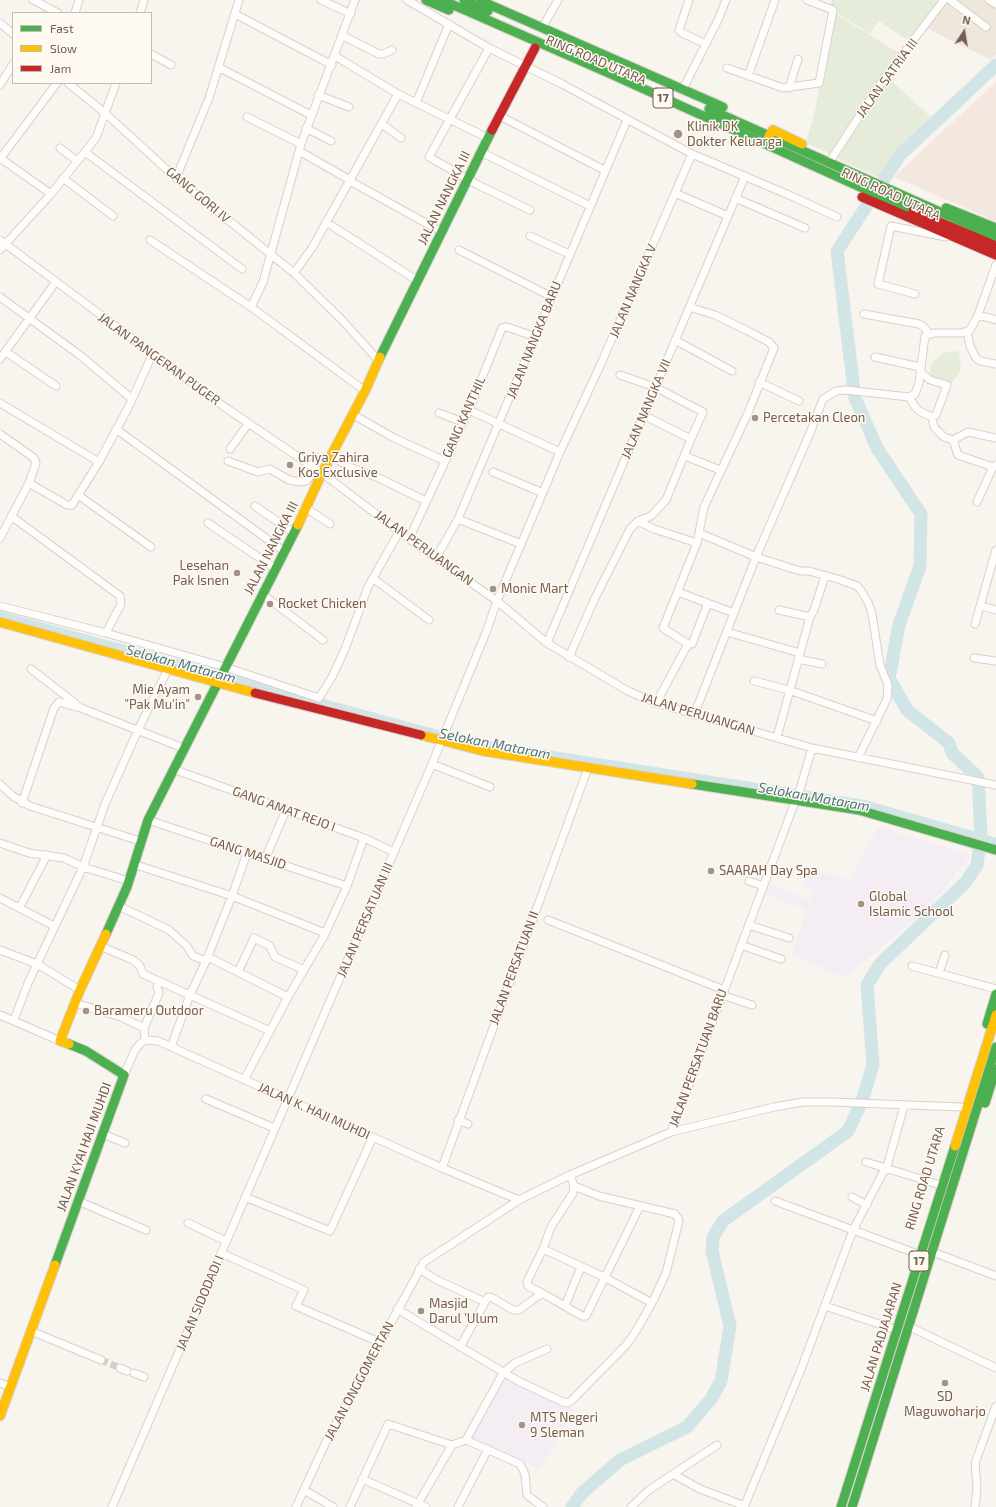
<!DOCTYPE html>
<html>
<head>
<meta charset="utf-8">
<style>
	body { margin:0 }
	#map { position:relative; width:996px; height:1507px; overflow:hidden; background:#f8f4ee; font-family:"Exo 2",sans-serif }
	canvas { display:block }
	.legend { position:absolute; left:12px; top:12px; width:140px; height:72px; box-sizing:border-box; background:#fef9f1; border:1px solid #c7bbb0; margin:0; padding:5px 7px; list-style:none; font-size:12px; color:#745d4f }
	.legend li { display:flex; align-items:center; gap:8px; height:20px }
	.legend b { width:20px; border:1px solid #c7bbb0 }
	.north { position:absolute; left:944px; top:12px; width:40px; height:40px; -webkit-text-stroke:3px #fef9f1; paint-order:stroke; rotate:12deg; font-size:11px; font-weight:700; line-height:16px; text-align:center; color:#745d4f }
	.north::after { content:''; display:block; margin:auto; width:14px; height:18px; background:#745d4f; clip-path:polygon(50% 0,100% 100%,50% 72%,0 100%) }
</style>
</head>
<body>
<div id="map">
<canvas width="996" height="1507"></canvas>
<ul class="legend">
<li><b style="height:5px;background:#4caf50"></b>Fast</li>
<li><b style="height:5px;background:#ffc107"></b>Slow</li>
<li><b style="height:5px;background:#c62828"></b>Jam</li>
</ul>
<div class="north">N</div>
</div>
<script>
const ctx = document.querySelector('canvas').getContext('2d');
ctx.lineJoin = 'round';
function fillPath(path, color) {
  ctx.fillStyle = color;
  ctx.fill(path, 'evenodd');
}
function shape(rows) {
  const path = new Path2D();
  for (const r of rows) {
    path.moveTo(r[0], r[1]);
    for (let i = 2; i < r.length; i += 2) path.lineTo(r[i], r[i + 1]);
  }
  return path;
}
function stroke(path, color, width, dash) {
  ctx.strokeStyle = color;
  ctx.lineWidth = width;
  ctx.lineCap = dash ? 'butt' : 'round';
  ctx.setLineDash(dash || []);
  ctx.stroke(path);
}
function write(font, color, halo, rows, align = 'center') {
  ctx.font = font + ' "Exo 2",sans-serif';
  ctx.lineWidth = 3;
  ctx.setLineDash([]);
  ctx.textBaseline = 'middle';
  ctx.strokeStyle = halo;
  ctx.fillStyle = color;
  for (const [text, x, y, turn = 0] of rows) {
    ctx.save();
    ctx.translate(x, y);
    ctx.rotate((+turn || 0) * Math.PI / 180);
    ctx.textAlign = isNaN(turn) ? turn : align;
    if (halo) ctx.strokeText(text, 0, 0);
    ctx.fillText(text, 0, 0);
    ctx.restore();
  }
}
fillPath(shape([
	[942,0,996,0,996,54,991,60,922,26]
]), '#f0e7dc');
fillPath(shape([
	[996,82,996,221,894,177]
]), '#f4e7e0');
fillPath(shape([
	[878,827,971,855,929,908,844,978,792,954,806,910,765,894,768,883,810,900,813,889,803,885,810,868,849,880],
	[506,1373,576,1410,540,1469,469,1440]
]), '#f5edf4');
fillPath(shape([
	[833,0,940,0,909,41,879,21,870,34,831,9],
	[833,12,900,54,855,115,830,154,806,143,815,110],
	[888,78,931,117,898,151,882,179,834,157],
	[959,351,961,370,954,380,948,385,930,379,931,364,943,353]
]), '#e5edda');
stroke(shape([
	[832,7,833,0]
]), '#d1e5e7', 2);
stroke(shape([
	[0,615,464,741,865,804,996,842]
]), '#d1e5e7', 8);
stroke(shape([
	[572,1507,582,1493,620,1460,687,1427,711,1399,721,1381,730,1326,712,1251,713,1237,723,1221,848,1131,862,1101,873,1065,867,985,880,964,966,882,977,865,981,837,978,777,952,753,949,743,907,710,889,678,899,625,920,566,921,514,877,448,855,398,837,251,900,155,996,65]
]), '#d1e5e7', 13);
stroke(shape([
	[101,1360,120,1368]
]), '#d7cec6', 7, [7, 3.5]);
const street = shape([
	[33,0,58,13],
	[321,0,351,14],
	[407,0,489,48,562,84,692,154,789,195,837,217],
	[689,0,679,30,682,33,706,44],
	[950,0,986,27],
	[989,0,996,4],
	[75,13,79,0],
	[140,13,144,0],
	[235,14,332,65],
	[0,23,13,34],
	[542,28,558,0],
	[343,36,379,54,383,54,392,50],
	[489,48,429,157,478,185,530,210],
	[151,54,171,65],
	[335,56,398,94,488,138],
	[220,68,311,115],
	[727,68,783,88,819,83,833,10,807,0],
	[748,76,775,0],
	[68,83,105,113,176,178,294,273,343,321,378,360],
	[0,85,13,64],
	[789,88,798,59],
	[683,89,718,20,726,0],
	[318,95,349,107],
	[416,103,449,24],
	[500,116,604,170],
	[247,117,301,144],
	[382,124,401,138],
	[306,128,331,141],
	[60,148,77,161],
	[299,151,350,180],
	[85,152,242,269],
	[481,152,590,206],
	[0,158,51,194],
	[832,158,883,80,944,0],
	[0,159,57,83],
	[63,178,113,216],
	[176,178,209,98,239,0],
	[350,181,442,232],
	[675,193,728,216],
	[735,198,805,228],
	[326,222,418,281],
	[530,236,569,254],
	[0,240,226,408,322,473,409,539,497,601,547,643,628,691,656,703,812,748,996,785],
	[150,240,251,307,365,391],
	[0,250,51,194,96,138,116,83],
	[459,250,552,297],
	[294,273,312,248,398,94],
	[915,294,878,284,891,226,946,237],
	[0,297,81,356,132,399],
	[251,307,263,282,301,144,355,0],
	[689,307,715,315,748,331,769,342,774,348,748,413,704,507,697,543,663,628,688,644,692,644,708,603],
	[864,314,919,324,924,327,929,334],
	[978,315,996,320],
	[967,331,970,346,976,358,980,361,996,364],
	[675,340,732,371],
	[6,352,56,386],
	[875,357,920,367],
	[0,359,55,283],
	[620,375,655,387,703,412,691,439,643,415],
	[759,382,799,401],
	[909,397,916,408,921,412,932,417,936,415,947,385,930,380,920,371],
	[0,403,99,462],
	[469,410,560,452],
	[439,413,463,422],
	[352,414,394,438,445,461],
	[932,417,934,427,944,437,953,440,968,432,996,438],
	[116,429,285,552],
	[0,434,34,458,36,463,29,483,0,538],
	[953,440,958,455,993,467],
	[230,449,248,424],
	[331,456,352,468,379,478,426,501],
	[685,456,720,470],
	[228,461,258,472,270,469,289,480,300,482,306,481,316,470],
	[493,472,543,493],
	[29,483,67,505,72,505,99,462,129,406,153,353],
	[78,495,151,547],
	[977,502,993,467,996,465],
	[255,506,294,533],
	[306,508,330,524],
	[11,516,120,596,121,604,106,633],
	[458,519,521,544],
	[638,521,654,529,697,543],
	[208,523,276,569],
	[699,533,756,557,800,571,809,571,841,580,857,586,860,589,868,602,872,614,880,665,888,685,887,699,858,758],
	[409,539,469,410,502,328,507,327,536,337],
	[436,558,458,519,627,120],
	[374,579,429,620],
	[678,592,734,613],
	[262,594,323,640],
	[0,606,106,633,225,667,319,698,332,677,345,649,368,587,399,532],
	[981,606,996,610],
	[779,610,810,617],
	[975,624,996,550],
	[727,632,800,653],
	[547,643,745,176],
	[569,657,595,598,630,529,638,521,651,516,666,500,691,439],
	[974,658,996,661],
	[798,659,822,664],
	[31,669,76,704],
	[754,681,789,690,877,721],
	[656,703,688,644],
	[694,715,756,557,810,433,823,399,836,391,846,390,909,397,915,394,919,383,925,336,934,333,961,333,970,330,978,315,996,265],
	[777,737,810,617,814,610,825,576],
	[432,764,490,787],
	[173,769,364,838,394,852],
	[0,784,13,796,30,806,140,841],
	[22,803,54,708,59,702,81,708,183,748],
	[148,820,347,886],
	[0,843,29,853,64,858,83,867,129,881],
	[265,859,286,810],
	[133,864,232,896,325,933],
	[749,881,763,886],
	[0,898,54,926],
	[119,906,169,930,187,946,193,956,206,961],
	[20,907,47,855],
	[548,920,724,990],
	[749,925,789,938],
	[741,945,781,959],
	[100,946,133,960,140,966,143,974,270,1031],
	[0,950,37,964,80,990],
	[208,957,288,997],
	[912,966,996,989],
	[238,972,254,938,270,946,275,957,304,970],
	[939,973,945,955],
	[722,995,752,1005],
	[75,1003,121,1017,144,1028],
	[0,1015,60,1041],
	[14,1020,28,983,83,867,105,804,138,730,168,669],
	[145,1040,144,1028,159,993,157,987,160,981],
	[171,1047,190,995,206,961,232,896,247,853],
	[124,1075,135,1050,140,1044,145,1040,158,1041,442,1168,519,1200],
	[244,1080,288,997,324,936,347,886,364,838],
	[206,1099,274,1128],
	[458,1120,468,1124],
	[671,1132,801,786,812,748],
	[103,1134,125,1143],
	[866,1162,937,1184],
	[442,1168,588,768],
	[245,1197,330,1231,373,1137],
	[852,1197,867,1205],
	[78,1201,146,1230],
	[775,1201,915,1253],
	[188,1223,226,1241],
	[543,1249,604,1277,652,1303],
	[221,1253,304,1290,296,1306,379,1342],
	[938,1254,996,1276],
	[419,1269,437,1280,485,1302],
	[542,1293,528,1286,527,1282,543,1249,551,1227,573,1193,574,1186],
	[565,1306,581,1267],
	[825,1306,891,1328],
	[397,1309,520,1382,563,1402,567,1403,571,1401,627,1344,636,1331,652,1303,666,1273,679,1221,678,1218,675,1214,599,1196,574,1186,570,1175],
	[914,1329,996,1368],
	[31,1331,101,1360],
	[460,1347,488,1297,491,1297,513,1310,519,1310,542,1293,582,1316,586,1316,640,1206],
	[120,1368,127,1371],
	[134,1373,144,1377],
	[0,1383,11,1387],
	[466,1440,503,1373,515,1363,547,1349],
	[673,1474,700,1489,745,1506],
	[362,1479,426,1507],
	[304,1490,333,1507],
	[112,1507,432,764,487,630,497,601,560,452,600,366,692,154],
	[296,1507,327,1440,424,1262,519,1200,570,1175,671,1132,774,1107,803,1102,832,1102,961,1107],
	[350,1507,388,1424,452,1445,466,1440,520,1464,525,1474,527,1495,543,1507],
	[416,1507,452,1445],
	[458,1507,488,1449],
	[631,1507,649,1490,717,1445],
	[744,1507,800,1372,853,1230,888,1163,904,1106],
	[975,1507,977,1488,975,1463,996,1406]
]);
const fast = shape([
	[426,0,449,10],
	[442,0,613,75,913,211],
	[464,0,488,11],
	[481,1,723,107],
	[709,109,996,237],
	[946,208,996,228],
	[380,357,492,130],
	[692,784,859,810,996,850],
	[106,934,127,887,148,820,298,525],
	[987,1024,996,994],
	[985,1103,996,1069],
	[55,1265,124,1075,86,1051,69,1044],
	[841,1507,955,1146],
	[852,1507,996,1047]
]);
const slow = shape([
	[769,136,773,130,802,144],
	[298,525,322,473,365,391,380,357],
	[0,622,255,693],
	[421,735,483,751,692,784],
	[69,1044,60,1041,80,990,106,934],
	[955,1146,996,1015],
	[0,1416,55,1265]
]);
const jam = shape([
	[492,130,535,48],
	[862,197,996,255],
	[913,211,996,246],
	[255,693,421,735]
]);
stroke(street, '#d7d1cc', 9);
stroke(fast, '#d8d1cc', 11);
stroke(slow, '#d8d1cc', 11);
stroke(jam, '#d8d1cc', 11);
stroke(street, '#fefdfc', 7);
stroke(fast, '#4caf50', 9);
stroke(slow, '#ffc107', 9);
stroke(jam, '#c62828', 9);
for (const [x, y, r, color] of [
	[678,134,5,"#a29287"],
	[755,418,4,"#a29287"],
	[290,465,4,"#a29287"],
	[237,573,4,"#a29287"],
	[493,589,4,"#a29287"],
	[270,604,4,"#a29287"],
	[198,697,4,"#a29287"],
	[711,871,4,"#a29287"],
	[861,904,4,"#a29287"],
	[86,1011,4,"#a29287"],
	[421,1311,4,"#a29287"],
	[945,1383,4,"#a29287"],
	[522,1425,4,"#a29287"]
]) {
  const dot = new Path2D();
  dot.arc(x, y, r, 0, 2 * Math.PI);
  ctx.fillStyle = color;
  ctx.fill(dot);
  stroke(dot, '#fef9f1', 1.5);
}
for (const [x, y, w] of [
	[663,98,20],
	[919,1261,20]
]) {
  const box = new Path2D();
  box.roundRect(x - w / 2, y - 10, w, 20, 3);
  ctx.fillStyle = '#fef9f1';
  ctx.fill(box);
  stroke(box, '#745d4f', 1);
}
write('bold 12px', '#745d4f', null, [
	["17",663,98],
	["17",919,1261]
]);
write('13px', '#745d4f', '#fef9f1', [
	["RING ROAD UTARA",596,60,23],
	["JALAN SATRIA III",887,78,-54],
	["RING ROAD UTARA",891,194,25],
	["GANG GORI IV",198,195,40],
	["JALAN NANGKA III",444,198,-64],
	["JALAN NANGKA V",633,291,-67],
	["JALAN NANGKA BARU",534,340,-68],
	["JALAN PANGERAN PUGER",159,359,36],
	["JALAN NANGKA VII",646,409,-67],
	["GANG KANTHIL",464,417,-66],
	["JALAN NANGKA III",271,548,-63],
	["JALAN PERJUANGAN",424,548,36],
	["JALAN PERJUANGAN",698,714,17],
	["GANG AMAT REJO I",284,809,20],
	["GANG MASJID",248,853,18],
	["JALAN PERSATUAN III",365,920,-67],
	["JALAN PERSATUAN II",514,968,-70],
	["JALAN PERSATUAN BARU",698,1058,-70],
	["JALAN K. HAJI MUHDI",314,1111,24],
	["JALAN KYAI HAJI MUHDI",84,1147,-70],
	["RING ROAD UTARA",925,1178,-73],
	["JALAN SIDODADI I",200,1303,-67],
	["JALAN PADJAJARAN",881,1337,-73],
	["JALAN ONGGOMERTAN",359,1381,-62]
]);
write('13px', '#745d4f', '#fef9f1', [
	["Klinik DK",687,127],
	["Dokter Keluarga",687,142],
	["Percetakan Cleon",763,418],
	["Griya Zahira",298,458],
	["Kos Exclusive",298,473],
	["Lesehan",229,566,"right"],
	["Pak Isnen",229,581,"right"],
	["Monic Mart",501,589],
	["Rocket Chicken",278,604],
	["Mie Ayam",190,690,"right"],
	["\"Pak Mu'in\"",190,705,"right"],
	["SAARAH Day Spa",719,871],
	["Global",869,897],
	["Islamic School",869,912],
	["Barameru Outdoor",94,1011],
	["Masjid",429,1304],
	["Darul 'Ulum",429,1319],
	["SD",945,1397,"center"],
	["Maguwoharjo",945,1412,"center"],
	["MTS Negeri",530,1418],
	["9 Sleman",530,1433]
], 'left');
write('italic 14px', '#47757f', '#fef9f1', [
	["Selokan Mataram",181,664,15],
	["Selokan Mataram",495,744,11],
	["Selokan Mataram",814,797,10]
]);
</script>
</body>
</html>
